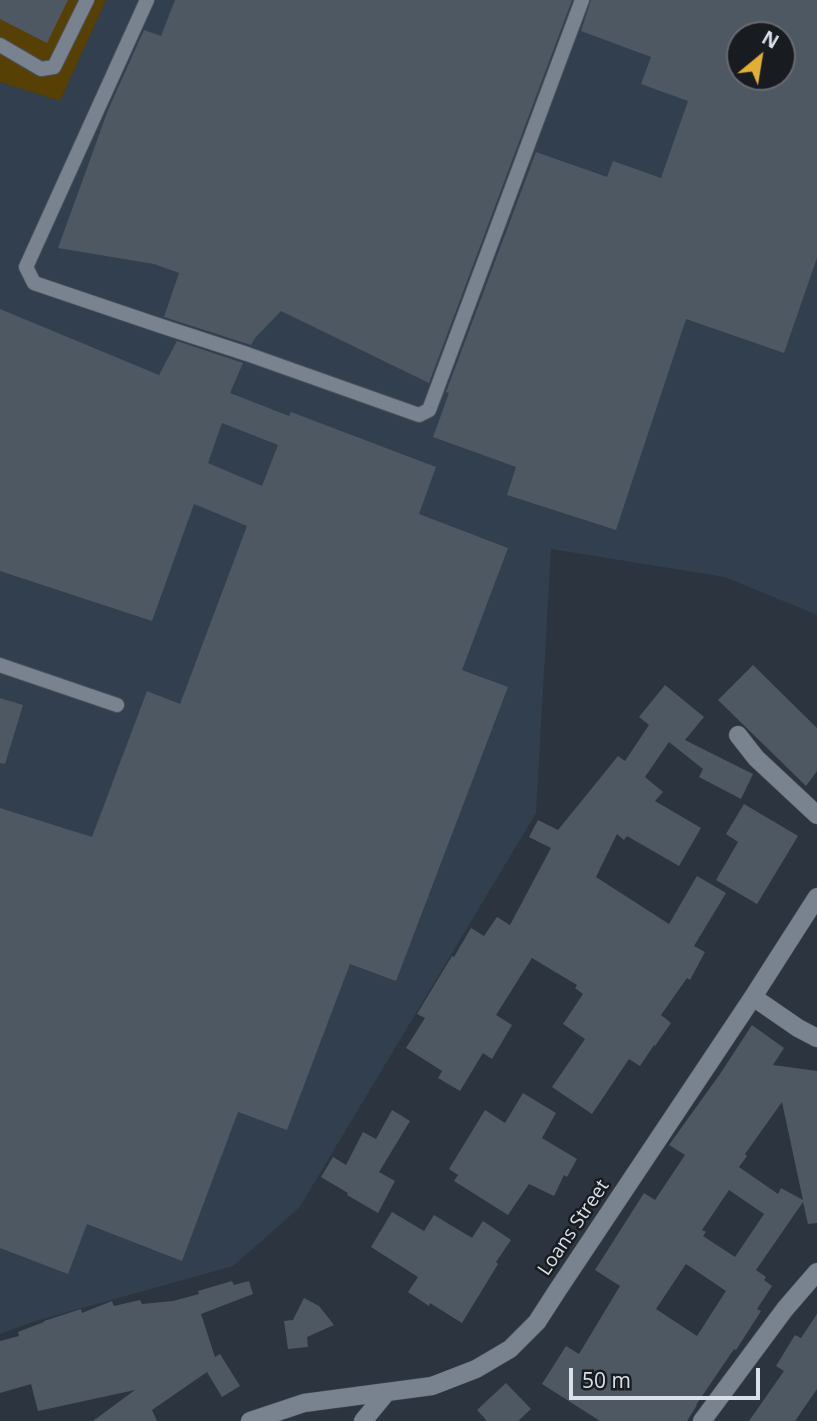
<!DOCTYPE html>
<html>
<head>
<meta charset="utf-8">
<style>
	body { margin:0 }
	#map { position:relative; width:817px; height:1421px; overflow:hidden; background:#2c353f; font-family:"Open Sans",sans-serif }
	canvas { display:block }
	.north { position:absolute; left:726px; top:21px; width:70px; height:70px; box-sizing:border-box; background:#181c21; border:2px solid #666a70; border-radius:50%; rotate:30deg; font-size:19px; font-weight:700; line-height:28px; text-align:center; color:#dae0e7 }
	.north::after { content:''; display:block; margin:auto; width:24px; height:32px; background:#e2af34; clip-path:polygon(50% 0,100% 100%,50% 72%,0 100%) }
	.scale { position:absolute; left:569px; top:1368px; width:191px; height:32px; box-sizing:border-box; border:4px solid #dae0e7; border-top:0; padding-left:9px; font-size:21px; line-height:24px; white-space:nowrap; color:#dae0e7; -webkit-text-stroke:5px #181c21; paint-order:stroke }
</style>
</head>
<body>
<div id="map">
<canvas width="817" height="1421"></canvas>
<div class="north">N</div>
<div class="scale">50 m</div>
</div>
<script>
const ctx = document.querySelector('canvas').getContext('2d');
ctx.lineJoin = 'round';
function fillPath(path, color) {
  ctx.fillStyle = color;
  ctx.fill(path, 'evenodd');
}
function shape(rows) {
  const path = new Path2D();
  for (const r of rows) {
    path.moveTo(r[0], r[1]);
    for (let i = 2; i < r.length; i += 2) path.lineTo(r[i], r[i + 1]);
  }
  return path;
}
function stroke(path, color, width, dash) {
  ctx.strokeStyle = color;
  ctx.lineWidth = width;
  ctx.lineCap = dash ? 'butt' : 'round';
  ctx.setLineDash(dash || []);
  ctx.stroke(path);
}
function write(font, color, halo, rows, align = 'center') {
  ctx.font = font + ' "Open Sans",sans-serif';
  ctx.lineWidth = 5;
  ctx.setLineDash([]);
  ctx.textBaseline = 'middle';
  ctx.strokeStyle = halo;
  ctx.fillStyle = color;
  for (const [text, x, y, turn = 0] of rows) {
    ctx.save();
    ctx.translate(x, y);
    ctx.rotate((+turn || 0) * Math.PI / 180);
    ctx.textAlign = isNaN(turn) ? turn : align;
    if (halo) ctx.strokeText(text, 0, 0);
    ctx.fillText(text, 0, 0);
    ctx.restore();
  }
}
fillPath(shape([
	[106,0,817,0,817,615,725,577,551,549,536,813,299,1208,233,1266,36,1321,0,1334,0,82,60,101],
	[740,35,782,35,782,77,740,77]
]), '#313f4e');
fillPath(shape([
	[0,0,106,0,60,101,0,82]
]), '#574004');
fillPath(shape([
	[0,0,68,0,47,43,0,19],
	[175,0,572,0,429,383,281,311,255,338,251,345,164,317,179,273,154,264,58,248,108,110,144,30,161,36],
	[591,0,817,0,817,258,784,353,686,319,616,530,507,495,516,467,433,437,449,393,446,392,536,152,607,177,613,161,661,178,688,101,641,84,651,57,581,31],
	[740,35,782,35,782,77,740,77],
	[0,309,159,375,177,341,243,363,230,393,289,416,291,412,436,467,419,514,508,548,462,670,508,687,396,981,350,964,287,1130,238,1112,182,1261,87,1224,68,1274,0,1248,0,808,92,837,147,691,180,704,247,526,194,504,152,621,0,571],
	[222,423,278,445,262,486,208,463],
	[753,665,817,728,817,771,806,786,718,700],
	[665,685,704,717,685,740,753,774,741,799,699,777,703,769,669,742,645,777,663,792,655,801,701,828,679,866,627,836,624,840,617,834,596,877,669,924,697,876,726,893,694,946,705,952,690,980,687,978,661,1015,671,1023,655,1046,654,1045,640,1066,629,1059,592,1114,552,1087,585,1039,563,1024,583,994,575,988,577,985,532,958,496,1015,512,1025,492,1059,483,1053,460,1091,438,1078,442,1071,406,1048,425,1018,417,1014,452,956,454,957,471,928,484,936,497,917,510,925,551,848,529,837,538,820,558,830,618,756,625,761,649,725,639,717],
	[0,698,23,705,5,764,0,763],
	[744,804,798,836,757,904,716,880,738,842,726,834],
	[752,1025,784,1048,773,1065,817,1071,817,1223,808,1224,803,1202,756,1270,766,1277,764,1280,772,1286,757,1309,761,1311,736,1350,734,1349,696,1405,697,1405,687,1421,600,1421,542,1384,566,1346,579,1354,620,1286,595,1270,644,1193,655,1200,685,1155,669,1145,720,1074],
	[782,1102,803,1200,781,1188,778,1194,739,1167,747,1156,745,1154],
	[729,1190,764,1214,735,1257,703,1236,706,1232,702,1230],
	[686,1264,726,1291,697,1336,656,1309],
	[523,1093,556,1113,542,1138,577,1159,567,1177,564,1175,554,1196,529,1184,508,1215,454,1181,458,1175,449,1169,485,1110,505,1123],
	[392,1110,410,1121,379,1172,395,1181,378,1213,347,1195,348,1193,321,1177,333,1157,346,1165,363,1132,376,1139],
	[392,1212,424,1231,434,1215,472,1238,483,1221,511,1240,496,1262,498,1264,462,1323,430,1303,429,1306,408,1292,418,1277,371,1247],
	[232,1281,234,1285,249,1281,253,1294,201,1314,215,1357,220,1354,240,1386,222,1397,207,1372,152,1410,157,1421,93,1421,135,1390,38,1411,31,1384,0,1393,0,1341,19,1336,18,1332,44,1322,44,1321,81,1309,82,1313,112,1301,114,1306,140,1300,142,1304,173,1301,199,1294,198,1291],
	[304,1298,319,1306,334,1325,307,1337,308,1347,288,1349,284,1321,293,1320],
	[817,1314,817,1389,795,1421,749,1421,784,1371,776,1366,795,1335,801,1338],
	[506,1383,531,1409,518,1421,487,1421,477,1410]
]), '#4e5863');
const lane = shape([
	[147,0,26,267,34,283,161,326,247,354,419,415,429,410,582,0],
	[0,45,41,69,54,67,87,0],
	[0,665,117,705]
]);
const street = shape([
	[738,735,756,758,817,815],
	[753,997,798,1028,817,1038],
	[250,1421,304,1403,432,1386,476,1369,510,1349,537,1322,557,1291,753,997,817,897],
	[363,1421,387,1392],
	[702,1421,785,1309,817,1272]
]);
stroke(lane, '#4b535c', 16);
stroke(street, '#4b535c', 19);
stroke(lane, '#79838f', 14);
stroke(street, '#79838f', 18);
write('19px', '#dae0e7', '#181c21', [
	["Loans Street",574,1228,-56]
]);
</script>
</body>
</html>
